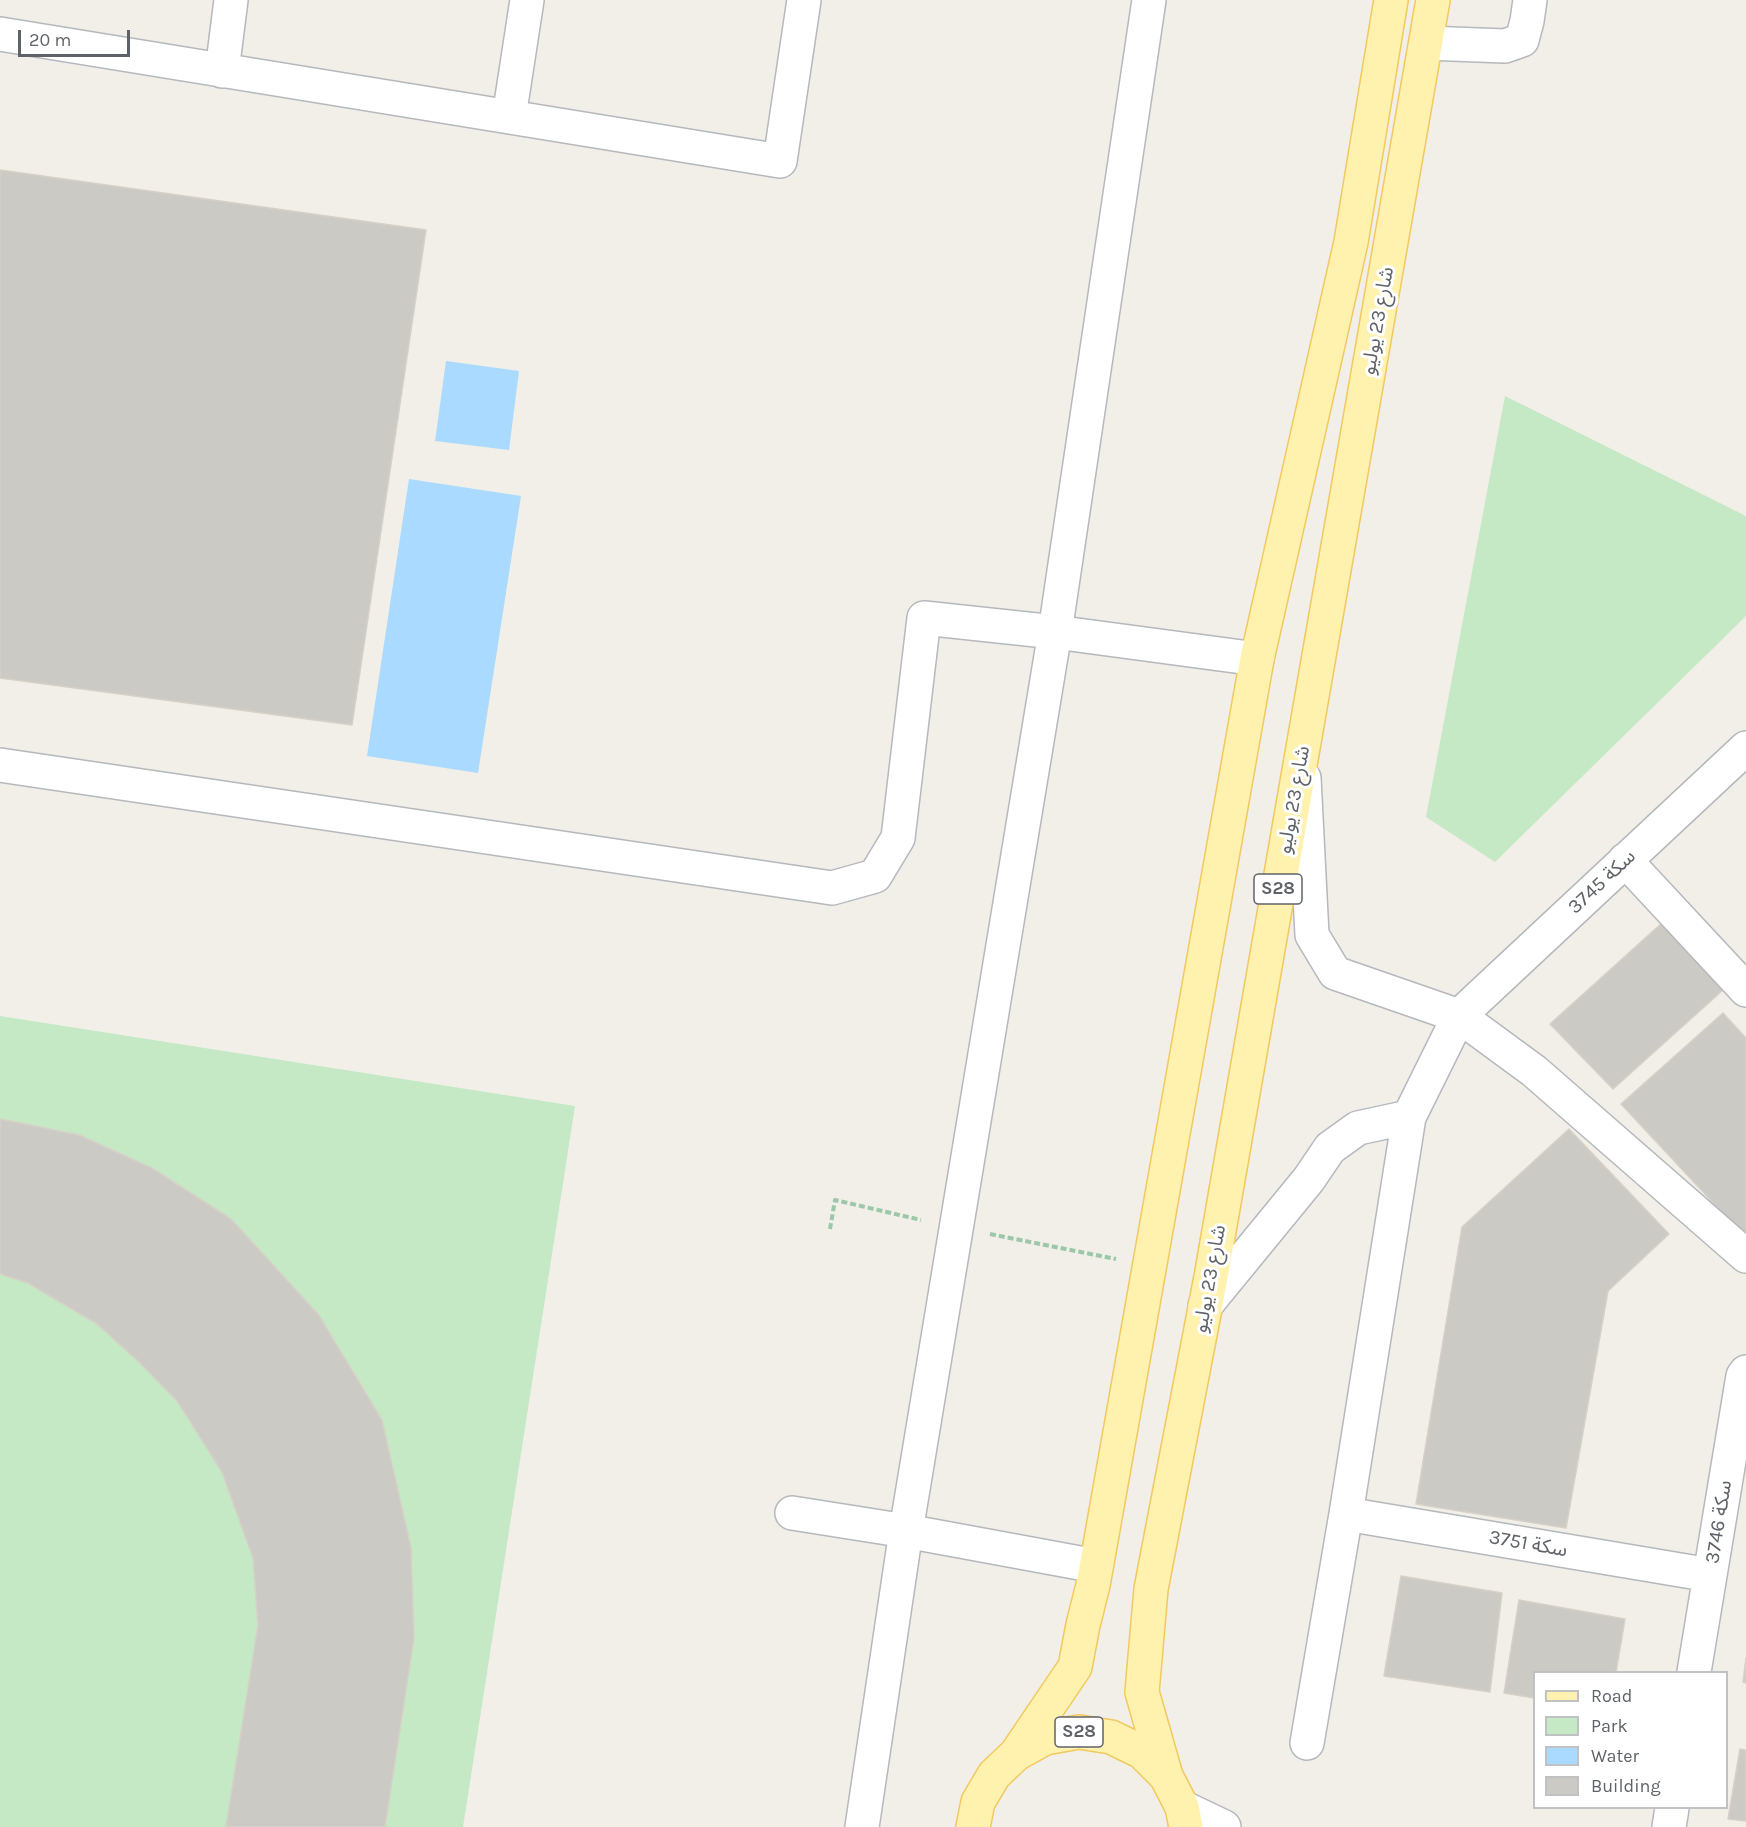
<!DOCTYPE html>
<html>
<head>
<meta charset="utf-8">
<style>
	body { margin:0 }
	#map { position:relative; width:1746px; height:1827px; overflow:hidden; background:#f1efe8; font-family:Karla,sans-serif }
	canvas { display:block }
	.legend { position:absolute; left:1533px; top:1671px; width:195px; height:138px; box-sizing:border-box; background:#fff; border:2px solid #bfc1c3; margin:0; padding:8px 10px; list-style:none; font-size:18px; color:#5f6368 }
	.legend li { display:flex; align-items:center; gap:12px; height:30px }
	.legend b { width:30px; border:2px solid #bfc1c3 }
	.scale { position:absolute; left:18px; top:30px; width:112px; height:27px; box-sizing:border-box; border:3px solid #5f6368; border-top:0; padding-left:8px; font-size:18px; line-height:21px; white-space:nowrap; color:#5f6368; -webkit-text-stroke:4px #fff; paint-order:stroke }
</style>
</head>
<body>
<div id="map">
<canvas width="1746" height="1827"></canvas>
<ul class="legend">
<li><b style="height:8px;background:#fff2af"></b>Road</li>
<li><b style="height:16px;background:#c5e8c5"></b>Park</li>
<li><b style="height:16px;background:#aadaff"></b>Water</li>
<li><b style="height:16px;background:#cccac5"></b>Building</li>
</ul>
<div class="scale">20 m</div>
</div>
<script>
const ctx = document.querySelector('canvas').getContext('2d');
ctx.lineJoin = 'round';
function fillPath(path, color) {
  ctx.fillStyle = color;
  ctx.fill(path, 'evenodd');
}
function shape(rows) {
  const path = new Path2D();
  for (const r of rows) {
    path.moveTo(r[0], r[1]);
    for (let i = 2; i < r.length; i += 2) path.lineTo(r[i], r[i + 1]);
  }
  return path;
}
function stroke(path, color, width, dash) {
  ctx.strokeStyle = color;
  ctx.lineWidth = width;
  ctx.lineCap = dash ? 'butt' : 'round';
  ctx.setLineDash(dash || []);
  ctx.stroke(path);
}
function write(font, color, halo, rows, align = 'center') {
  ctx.font = font + ' Karla,"Noto Sans Arabic",sans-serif';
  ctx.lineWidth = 6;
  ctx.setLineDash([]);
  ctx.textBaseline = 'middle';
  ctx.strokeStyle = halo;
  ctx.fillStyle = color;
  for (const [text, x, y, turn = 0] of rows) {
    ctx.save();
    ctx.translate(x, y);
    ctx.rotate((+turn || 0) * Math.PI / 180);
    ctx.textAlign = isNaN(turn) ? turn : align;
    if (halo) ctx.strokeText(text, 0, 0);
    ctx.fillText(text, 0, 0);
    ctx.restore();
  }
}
fillPath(shape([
	[1505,396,1746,516,1746,616,1495,862,1426,817],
	[0,1016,575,1106,463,1827,0,1827]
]), '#c5e8c5');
fillPath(shape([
	[446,361,519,371,509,450,435,441],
	[409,479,521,496,478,773,367,756]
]), '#aadaff');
const building = shape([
	[0,170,426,230,352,725,0,678,0,170],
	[1663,922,1723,990,1613,1089,1550,1024,1663,922],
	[1723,1013,1746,1038,1746,1238,1621,1104,1723,1013],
	[0,1119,79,1135,152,1168,231,1219,318,1314,382,1420,411,1548,414,1638,385,1827,226,1827,258,1625,253,1558,222,1472,177,1401,139,1362,97,1324,28,1283,0,1274,0,1119],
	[1569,1129,1669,1234,1608,1291,1566,1528,1416,1504,1462,1227,1569,1129],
	[1401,1576,1502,1593,1490,1692,1384,1676,1401,1576],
	[1519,1600,1625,1619,1616,1672,1534,1672,1534,1698,1504,1693,1519,1600],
	[1746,1658,1746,1683,1743,1682,1746,1658],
	[1740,1749,1746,1750,1746,1821,1728,1819,1740,1749]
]);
fillPath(building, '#cccac5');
stroke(building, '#d6d1c6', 1.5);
const minor = shape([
	[0,34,780,161,804,0],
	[1426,43,1505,46,1522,40,1527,21,1530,0],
	[222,71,231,0],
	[509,117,527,0],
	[0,765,832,888,875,876,898,838,924,618,1055,632,1257,659],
	[1304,778,1312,935,1335,973,1459,1016,1534,1071,1746,1256],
	[1625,860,1746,990],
	[1205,1306,1309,1179,1330,1148,1358,1128,1409,1117],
	[792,1513,906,1531,1096,1566],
	[1346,1514,1710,1575],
	[1694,1672,1743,1376,1746,1372],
	[1307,1743,1346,1514,1409,1117,1459,1016,1746,748],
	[1182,1807,1224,1827],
	[862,1827,906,1531,1055,632,1149,0],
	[1669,1827,1672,1808]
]);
const major = shape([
	[1016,1754,1075,1667,1083,1625,1093,1585,1257,659,1351,242,1391,0],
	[1166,1776,1142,1692,1151,1589,1211,1277,1433,0],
	[973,1827,978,1802,994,1775,1016,1754,1045,1738,1079,1732,1111,1737,1142,1752,1166,1776,1182,1807,1186,1827]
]);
stroke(minor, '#b5b8bc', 36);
stroke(major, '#f2c960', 36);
stroke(shape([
	[830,1229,835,1200,921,1220],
	[990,1234,1116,1259]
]), '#9cc7a9', 4, [6, 3]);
stroke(minor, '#fff', 33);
stroke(major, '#fff2af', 33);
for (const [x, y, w] of [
	[1278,889,48],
	[1079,1732,48]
]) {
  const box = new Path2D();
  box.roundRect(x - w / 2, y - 15, w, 30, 4.5);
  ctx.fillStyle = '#fff';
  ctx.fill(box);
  stroke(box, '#5f6368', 1.5);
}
write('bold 18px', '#5f6368', null, [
	["S28",1278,889],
	["S28",1079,1732]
]);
write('20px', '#5f6368', '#fff', [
	["شارع 23 يوليو",1378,321,-80],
	["شارع 23 يوليو",1294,800,-80],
	["سكة 3745",1602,882,-43],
	["شارع 23 يوليو",1210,1279,-80],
	["سكة 3746",1719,1522,-81],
	["سكة 3751",1528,1544,10]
]);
</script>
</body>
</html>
